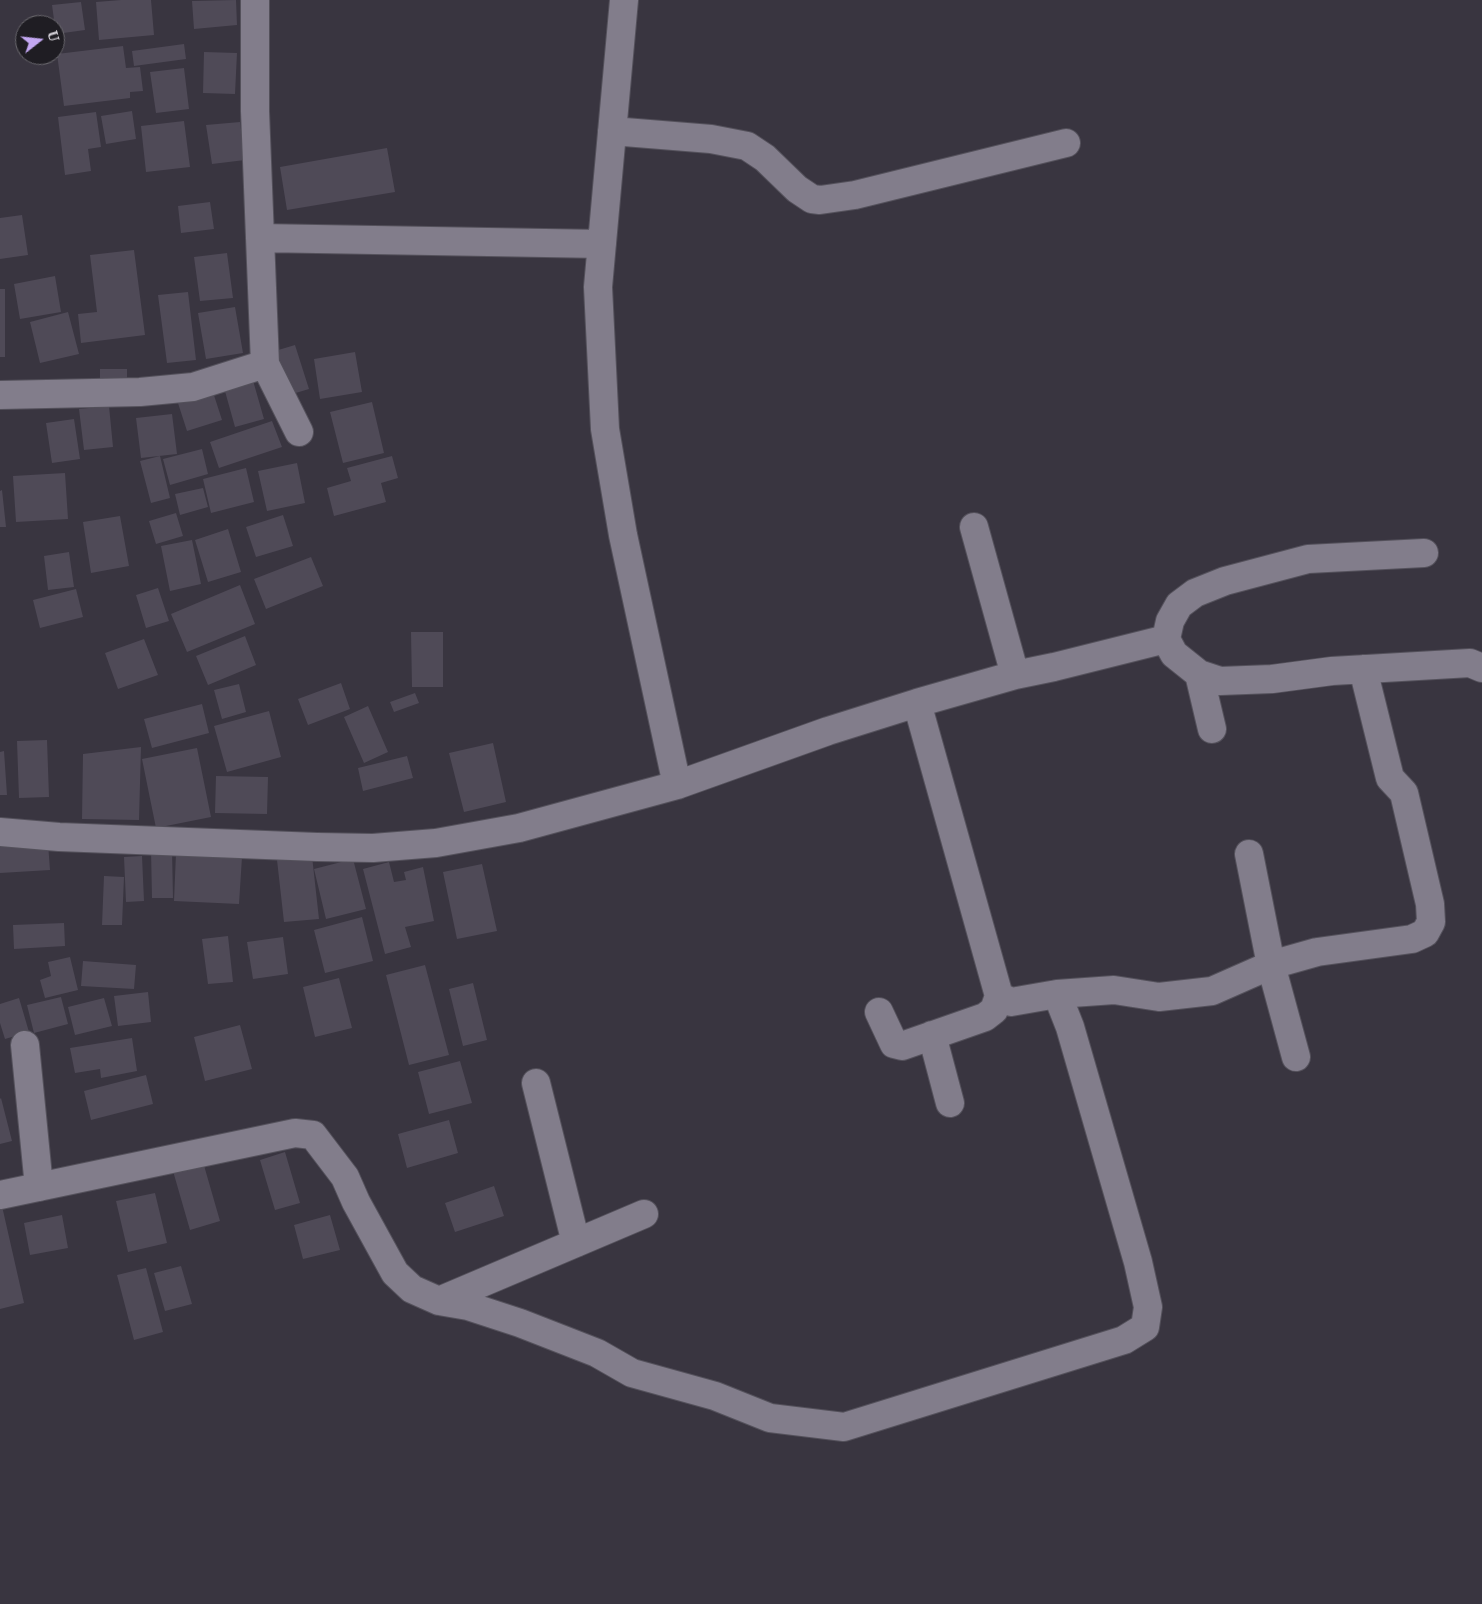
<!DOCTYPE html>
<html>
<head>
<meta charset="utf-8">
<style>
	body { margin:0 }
	#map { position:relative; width:1482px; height:1604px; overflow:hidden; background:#393540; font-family:"Noto Serif",serif }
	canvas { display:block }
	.north { position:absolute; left:15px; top:15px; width:50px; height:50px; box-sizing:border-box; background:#1f1d23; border:1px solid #6a686e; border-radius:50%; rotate:74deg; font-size:14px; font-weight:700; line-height:20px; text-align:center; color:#dbd8df }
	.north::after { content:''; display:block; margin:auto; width:18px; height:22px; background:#c3a7f2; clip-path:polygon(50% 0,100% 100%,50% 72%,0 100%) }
</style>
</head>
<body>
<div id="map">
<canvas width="1482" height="1604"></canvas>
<div class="north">U</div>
</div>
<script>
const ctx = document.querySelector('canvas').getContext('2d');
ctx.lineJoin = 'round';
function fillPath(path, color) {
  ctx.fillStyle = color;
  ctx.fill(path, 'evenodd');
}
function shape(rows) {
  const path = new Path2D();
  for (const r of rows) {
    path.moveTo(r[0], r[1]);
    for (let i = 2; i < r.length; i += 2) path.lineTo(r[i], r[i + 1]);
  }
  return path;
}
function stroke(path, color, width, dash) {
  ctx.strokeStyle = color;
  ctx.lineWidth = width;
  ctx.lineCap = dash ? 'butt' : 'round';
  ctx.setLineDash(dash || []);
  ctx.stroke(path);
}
fillPath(shape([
	[121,0,151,0,154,35,99,40,96,2],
	[236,0,237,25,194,29,192,1],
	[81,2,85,30,56,34,52,5],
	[184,44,186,59,134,66,132,51],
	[123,46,126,68,140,67,143,91,130,92,130,98,64,106,57,54],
	[204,52,237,53,235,94,203,93],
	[184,68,189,109,156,113,150,72],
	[132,111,136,139,106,144,101,116],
	[96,112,101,147,88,149,91,171,65,175,58,117],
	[184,121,190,167,146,172,141,126],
	[240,122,245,160,212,164,206,125],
	[387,148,395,192,287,210,280,167],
	[210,202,214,229,181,233,178,206],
	[22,215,28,255,0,259,0,218],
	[134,250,145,335,81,343,78,314,97,312,90,255],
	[227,253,233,298,200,301,194,257],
	[55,276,61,312,20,319,14,284],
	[0,289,5,289,5,357,0,357],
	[188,292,196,360,167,363,158,295],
	[235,307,243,353,206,359,198,313],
	[68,312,79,354,40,363,30,322],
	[295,345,309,389,289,395,275,351],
	[355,352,362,392,320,399,314,359],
	[100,369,127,369,127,389,100,389],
	[252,377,264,419,235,427,223,384],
	[212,389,222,420,187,431,177,400],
	[372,402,384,453,343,463,330,412],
	[109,406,113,447,84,450,79,409],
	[172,414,177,454,141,458,136,418],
	[74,419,80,459,52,463,46,423],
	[272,421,282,447,219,468,210,442],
	[202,449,208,474,170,485,163,459],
	[160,456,170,498,151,503,140,461],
	[392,456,398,478,381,483,386,502,334,516,327,488,351,481,347,468],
	[297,463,305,503,267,511,258,471],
	[246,468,254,502,211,513,203,479],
	[65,473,68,519,16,522,13,476],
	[203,488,208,507,180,515,175,494],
	[2,490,6,527,0,527,0,491],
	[176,513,183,536,156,544,149,521],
	[283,515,293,546,256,557,246,527],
	[120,516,129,566,91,573,83,522],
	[228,529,241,572,208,582,195,540],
	[192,540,201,584,170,591,161,546],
	[69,552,74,587,48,590,44,556],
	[311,557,323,586,266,609,254,579],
	[240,585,255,624,187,652,171,614],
	[158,588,169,621,146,628,136,595],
	[76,589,83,617,40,628,33,600],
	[411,632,443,632,443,687,412,687],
	[245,636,256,665,208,685,196,656],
	[144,639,158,675,118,689,105,653],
	[341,683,350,709,308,725,298,699],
	[239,684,246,712,222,719,214,690],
	[415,693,419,703,394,712,390,702],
	[202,704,209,733,152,748,144,719],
	[368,706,388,752,364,763,344,717],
	[269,711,281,757,227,772,214,726],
	[47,740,49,797,19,798,17,741],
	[493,743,506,802,464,812,449,753],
	[141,747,139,820,82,819,83,754],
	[197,748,211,817,156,828,142,759],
	[4,751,7,795,0,795,0,752],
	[407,756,413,778,363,791,358,768],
	[216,776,268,777,267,814,215,813],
	[48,843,50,870,0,873,0,846],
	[172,849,173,898,152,898,151,850],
	[176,853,242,857,239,904,174,901],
	[142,856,144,901,126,902,124,857],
	[312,856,319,919,284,922,277,860],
	[353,859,366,909,326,919,314,869],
	[389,862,394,882,406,880,404,872,423,867,434,921,405,927,411,947,385,954,363,869],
	[482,864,497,931,457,939,443,872],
	[104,876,124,877,122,925,102,925],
	[362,917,373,961,325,973,314,930],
	[64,923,65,946,14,949,13,925],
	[228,936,233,982,208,984,202,939],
	[283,937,288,974,253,979,247,942],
	[70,957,78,990,45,998,40,980,51,976,48,962],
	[83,961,136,965,134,989,81,986],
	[425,965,449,1055,409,1065,386,975],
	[339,978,352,1028,315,1037,303,987],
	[473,983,487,1040,463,1046,449,989],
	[148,992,151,1022,118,1026,114,996],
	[61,997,68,1024,34,1033,27,1005],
	[19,998,29,1032,5,1039,0,1023,0,1004],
	[104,998,112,1026,75,1035,68,1007],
	[240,1025,252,1069,205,1081,194,1037],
	[132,1038,137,1071,101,1078,100,1069,75,1073,70,1048],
	[460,1061,472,1103,429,1114,418,1072],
	[146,1075,153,1104,91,1120,84,1091],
	[1,1098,12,1141,0,1144,0,1099],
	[449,1120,458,1153,407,1168,398,1134],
	[285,1152,300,1203,275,1210,260,1160],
	[203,1162,220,1221,190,1230,173,1171],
	[494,1186,504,1216,455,1232,445,1203],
	[155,1193,167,1243,128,1252,116,1201],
	[2,1206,24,1303,0,1309,0,1207],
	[62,1215,68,1248,30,1255,24,1223],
	[330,1215,340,1250,303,1259,294,1225],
	[181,1266,192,1304,165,1311,154,1273],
	[146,1268,163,1332,134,1340,117,1275]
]), '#4f4a57');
const minor = shape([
	[255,0,255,111,265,364,299,432],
	[624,0,598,287,605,429,623,535,677,785],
	[612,131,711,139,747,146,765,158,797,189,812,199,820,200,855,195,1066,143],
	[260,238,602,244],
	[0,395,140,392,193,387,265,364],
	[974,527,1015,675],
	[1166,639,1170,621,1179,605,1195,593,1225,581,1308,559,1424,553],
	[1199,674,1212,729],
	[0,832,59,837,317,847,373,848,436,843,519,828,677,785,828,731,917,703,1015,675,1054,667,1166,639,1174,654,1199,674,1220,681,1272,679,1332,671,1470,663,1482,668],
	[1249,854,1271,965,1296,1057],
	[1057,994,1114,990,1159,997,1212,991,1271,965,1317,952,1412,939,1425,933,1431,922,1430,904,1404,793,1390,778,1363,669],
	[879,1012,894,1044,902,1046,985,1017,994,1010,999,996],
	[932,1035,950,1103],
	[25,1045,39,1187],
	[536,1083,576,1243],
	[0,1195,295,1133,313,1135,345,1177,356,1202,395,1273,412,1289,439,1301,468,1306,520,1323,597,1353,632,1373,715,1396,770,1418,844,1427,1124,1340,1145,1327,1148,1307,1138,1262,1070,1027,1057,994,1011,1002,999,996,917,703],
	[439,1301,644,1214]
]);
stroke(minor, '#54515b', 30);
stroke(minor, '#827d8b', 28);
</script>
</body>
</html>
